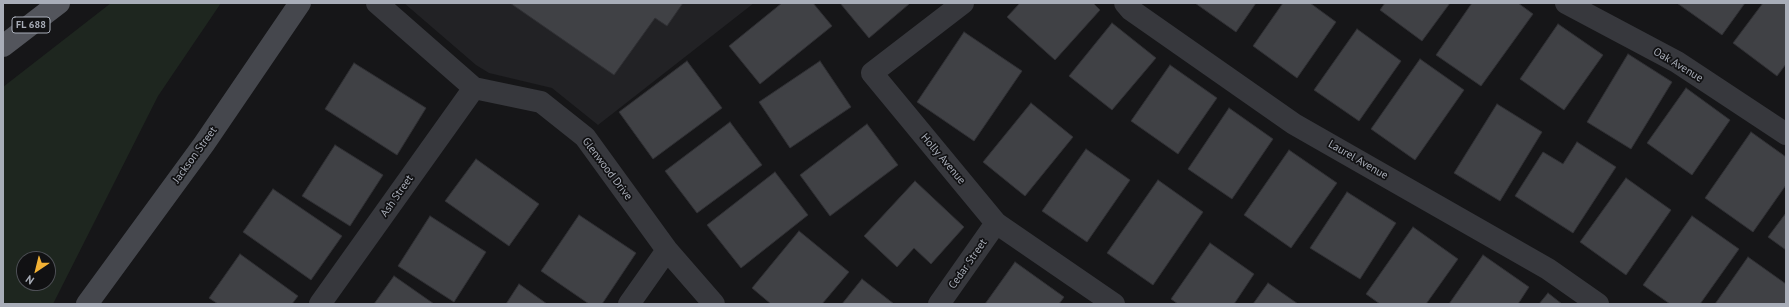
<!DOCTYPE html>
<html>
<head>
<meta charset="utf-8">
<style>
	body { margin:0 }
	#map { position:relative; width:1789px; height:307px; overflow:hidden; background:#161618; font-family:"PT Sans",sans-serif }
	canvas { display:block }
	.frame { position:absolute; inset:0; border:4px solid #a8adb8; pointer-events:none }
	.north { position:absolute; left:16px; top:251px; width:40px; height:40px; box-sizing:border-box; background:#111113; border:1px solid #4d4f55; border-radius:50%; rotate:215deg; font-size:11px; font-weight:700; line-height:16px; text-align:center; color:#a8adb8 }
	.north::after { content:''; display:block; margin:auto; width:14px; height:18px; background:#f2b134; clip-path:polygon(50% 0,100% 100%,50% 72%,0 100%) }
</style>
</head>
<body>
<div id="map">
<canvas width="1789" height="307"></canvas>
<div class="frame"></div>
<div class="north">N</div>
</div>
<script>
const ctx = document.querySelector('canvas').getContext('2d');
ctx.lineJoin = 'round';
function fillPath(path, color) {
  ctx.fillStyle = color;
  ctx.fill(path, 'evenodd');
}
function shape(rows) {
  const path = new Path2D();
  for (const r of rows) {
    path.moveTo(r[0], r[1]);
    for (let i = 2; i < r.length; i += 2) path.lineTo(r[i], r[i + 1]);
  }
  return path;
}
function stroke(path, color, width, dash) {
  ctx.strokeStyle = color;
  ctx.lineWidth = width;
  ctx.lineCap = dash ? 'butt' : 'round';
  ctx.setLineDash(dash || []);
  ctx.stroke(path);
}
function write(font, color, halo, rows, align = 'center') {
  ctx.font = font + ' "PT Sans",sans-serif';
  ctx.lineWidth = 3.5;
  ctx.setLineDash([]);
  ctx.textBaseline = 'middle';
  ctx.strokeStyle = halo;
  ctx.fillStyle = color;
  for (const [text, x, y, turn = 0] of rows) {
    ctx.save();
    ctx.translate(x, y);
    ctx.rotate((+turn || 0) * Math.PI / 180);
    ctx.textAlign = isNaN(turn) ? turn : align;
    if (halo) ctx.strokeText(text, 0, 0);
    ctx.fillText(text, 0, 0);
    ctx.restore();
  }
}
fillPath(shape([
	[404,3,754,3,598,125,552,88,489,73,476,65]
]), '#222225');
fillPath(shape([
	[111,3,221,3,158,96,53,304,3,304,3,87],
	[24,259,48,259,48,283,24,283]
]), '#1e261f');
const building = shape([
	[510,3,683,3,667,26,655,18,614,75,510,3],
	[782,3,813,3,832,26,760,84,729,46,782,3],
	[840,3,909,3,909,4,869,38,840,3],
	[1020,3,1093,3,1100,10,1055,60,1007,17,1020,3],
	[1195,3,1256,3,1236,32,1195,3],
	[1283,3,1310,3,1336,22,1297,78,1253,46,1283,3],
	[1385,3,1450,3,1422,41,1380,10,1385,3],
	[1472,3,1518,3,1533,14,1481,86,1436,55,1472,3],
	[1677,3,1745,3,1722,35,1677,3],
	[1763,3,1786,3,1786,64,1777,76,1733,43,1763,3],
	[1112,23,1156,58,1112,110,1069,76,1112,23],
	[1558,24,1603,55,1564,110,1520,79,1558,24],
	[1357,29,1401,61,1359,121,1314,90,1357,29],
	[964,32,1022,71,974,141,917,102,964,32],
	[1628,54,1672,82,1631,149,1587,122,1628,54],
	[1420,59,1464,90,1415,160,1371,129,1420,59],
	[687,61,722,108,653,159,619,112,687,61],
	[820,61,851,107,790,148,759,102,820,61],
	[354,63,426,108,397,155,325,109,354,63],
	[1170,65,1217,98,1178,154,1131,121,1170,65],
	[1686,88,1730,120,1692,175,1647,143,1686,88],
	[1031,103,1073,137,1025,196,983,162,1031,103],
	[1497,104,1542,132,1500,201,1454,173,1497,104],
	[1229,108,1273,139,1232,199,1188,169,1229,108],
	[730,122,762,165,697,213,665,171,730,122],
	[867,124,898,165,830,216,800,175,867,124],
	[1751,132,1786,157,1786,185,1753,232,1705,198,1751,132],
	[1577,142,1616,167,1573,233,1515,196,1543,152,1563,164,1577,142],
	[335,145,383,175,350,226,302,196,335,145],
	[1086,149,1130,180,1087,242,1042,211,1086,149],
	[1289,150,1337,183,1291,248,1244,215,1289,150],
	[476,159,539,204,509,246,445,201,476,159],
	[775,172,808,215,741,268,707,225,775,172],
	[1626,178,1671,210,1626,275,1580,242,1626,178],
	[1158,180,1203,212,1153,285,1107,253,1158,180],
	[915,181,964,227,931,264,914,248,897,267,864,236,915,181],
	[273,189,342,236,311,280,243,232,273,189],
	[1347,192,1396,223,1360,279,1310,248,1347,192],
	[1786,213,1786,250,1768,237,1786,213],
	[579,215,636,253,602,304,589,304,541,271,579,215],
	[430,216,486,252,454,302,398,266,430,216],
	[1692,216,1739,249,1700,304,1670,304,1643,285,1692,216],
	[1413,227,1458,259,1426,304,1380,304,1366,294,1413,227],
	[799,231,849,272,822,304,771,304,752,288,799,231],
	[1210,243,1254,274,1234,304,1178,304,1171,299,1210,243],
	[240,254,298,296,292,304,218,304,209,298,240,254],
	[1483,255,1529,287,1518,304,1449,304,1483,255],
	[1748,257,1786,284,1786,304,1715,304,1748,257],
	[1015,262,1064,297,1059,304,985,304,1015,262],
	[394,276,434,304,374,304,394,276],
	[862,279,894,304,842,304,862,279],
	[1268,283,1298,304,1253,304,1268,283],
	[519,284,547,304,506,304,519,284],
	[1548,293,1562,304,1539,304,1548,293]
]);
fillPath(building, '#404145');
stroke(building, '#303034', 1);
stroke(shape([
	[377,3,474,88,541,102,585,137,667,250,714,304],
	[963,3,872,73,996,223,1114,304],
	[1125,3,1131,10,1294,124,1548,269,1598,304],
	[1566,3,1677,62,1786,134],
	[320,304,474,88],
	[629,304,667,250],
	[939,304,996,223]
]), '#37383d', 22);
stroke(shape([
	[87,304,204,144,300,3]
]), '#45474d', 22);
stroke(shape([
	[3,46,59,3]
]), '#53555c', 22);
for (const [x, y, w] of [
	[31,25,38]
]) {
  const box = new Path2D();
  box.roundRect(x - w / 2, y - 8, w, 16, 3);
  ctx.fillStyle = '#111113';
  ctx.fill(box);
  stroke(box, '#a8adb8', 1);
}
write('bold 10px', '#a8adb8', null, [
	["FL 688",31,25]
]);
write('11px', '#a8adb8', '#111113', [
	["Oak Avenue",1678,65,31],
	["Jackson Street",195,155,-54],
	["Holly Avenue",943,159,50],
	["Laurel Avenue",1358,160,30],
	["Glenwood Drive",607,169,53],
	["Ash Street",397,196,-55],
	["Cedar Street",968,264,-55]
]);
</script>
</body>
</html>
